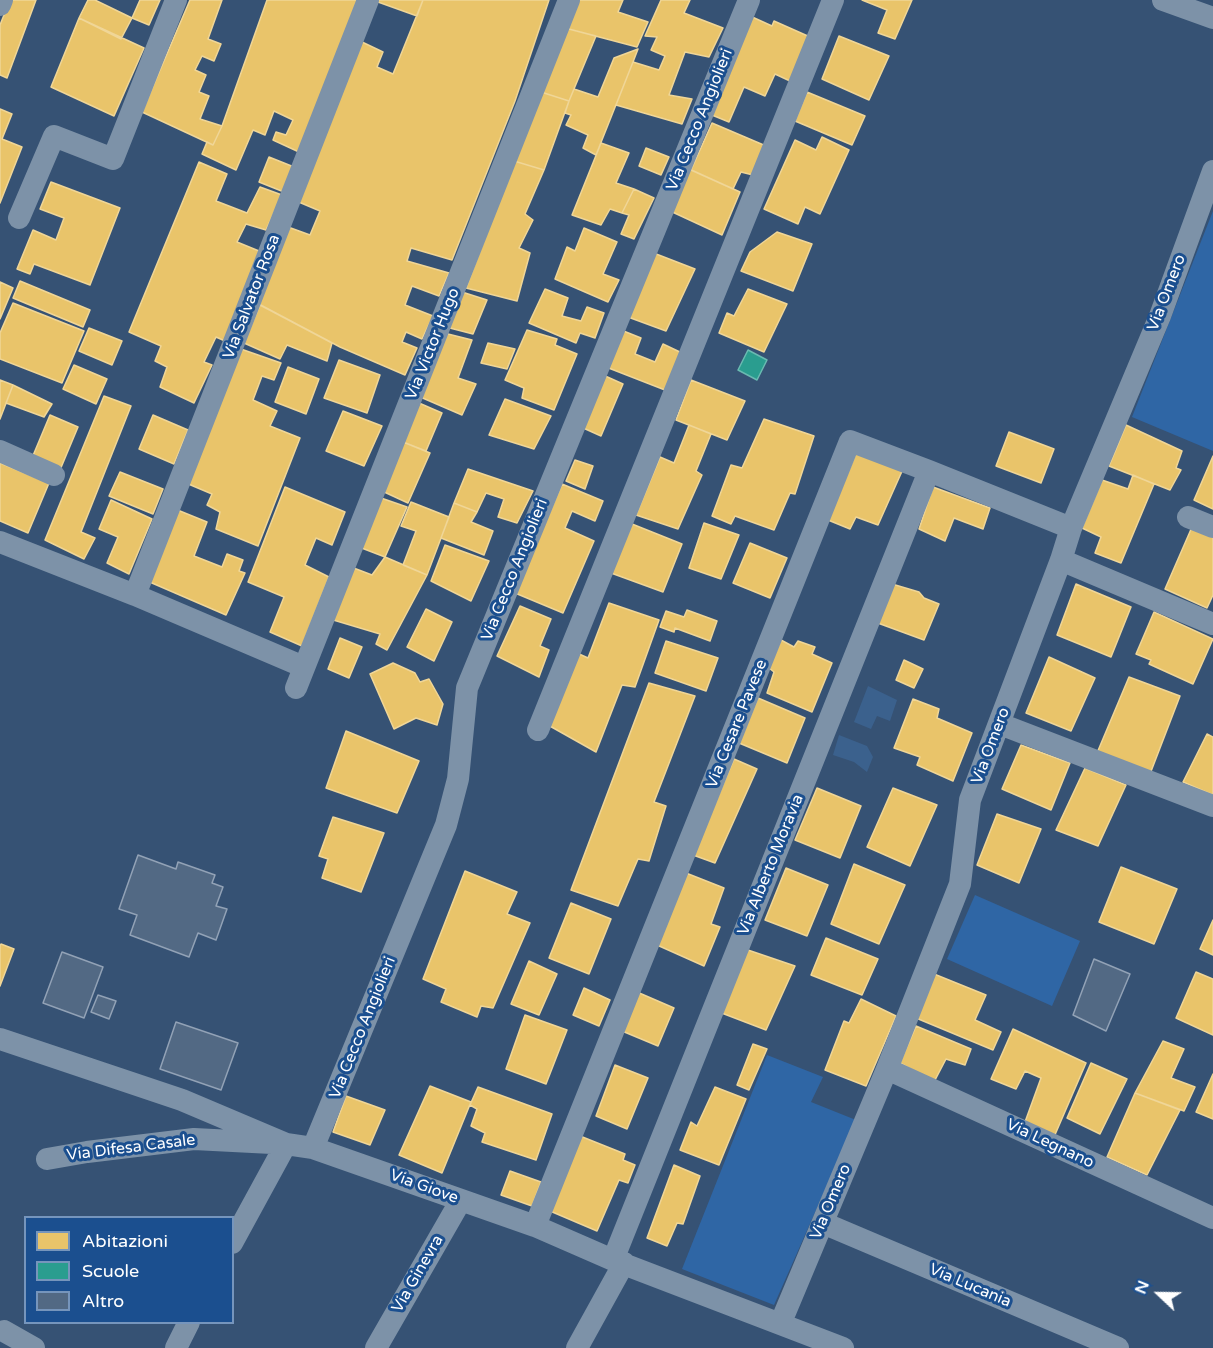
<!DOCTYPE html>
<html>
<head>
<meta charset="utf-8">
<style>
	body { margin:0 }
	#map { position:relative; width:1213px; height:1348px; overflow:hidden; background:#365274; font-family:"Varela Round",sans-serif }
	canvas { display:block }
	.legend { position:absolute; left:24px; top:1216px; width:210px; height:108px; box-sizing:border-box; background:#1b4f8f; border:2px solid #7695bc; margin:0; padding:8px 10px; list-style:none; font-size:18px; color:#fff }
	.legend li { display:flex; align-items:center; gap:12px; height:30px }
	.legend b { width:30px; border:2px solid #7695bc }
	.north { position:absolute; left:1129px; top:1264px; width:60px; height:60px; -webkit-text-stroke:4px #1b4f8f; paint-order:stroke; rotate:292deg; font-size:16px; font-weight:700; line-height:24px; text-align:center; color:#fff }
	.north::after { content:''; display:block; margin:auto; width:21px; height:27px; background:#fff; clip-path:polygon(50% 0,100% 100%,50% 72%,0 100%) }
</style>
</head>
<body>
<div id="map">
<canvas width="1213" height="1348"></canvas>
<ul class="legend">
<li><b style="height:16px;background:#e9c46a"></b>Abitazioni</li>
<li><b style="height:16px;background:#2a9d8f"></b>Scuole</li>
<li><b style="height:16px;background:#526984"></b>Altro</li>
</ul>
<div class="north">N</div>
</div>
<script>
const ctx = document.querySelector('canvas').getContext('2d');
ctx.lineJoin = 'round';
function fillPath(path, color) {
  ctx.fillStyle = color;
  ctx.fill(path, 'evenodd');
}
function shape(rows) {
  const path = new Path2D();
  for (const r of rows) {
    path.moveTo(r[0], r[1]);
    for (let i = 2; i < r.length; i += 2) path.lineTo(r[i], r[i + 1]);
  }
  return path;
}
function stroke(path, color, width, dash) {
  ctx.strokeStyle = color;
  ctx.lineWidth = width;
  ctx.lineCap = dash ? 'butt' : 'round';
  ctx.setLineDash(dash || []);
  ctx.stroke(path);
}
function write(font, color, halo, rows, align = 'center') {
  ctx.font = font + ' "Varela Round",sans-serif';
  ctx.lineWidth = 6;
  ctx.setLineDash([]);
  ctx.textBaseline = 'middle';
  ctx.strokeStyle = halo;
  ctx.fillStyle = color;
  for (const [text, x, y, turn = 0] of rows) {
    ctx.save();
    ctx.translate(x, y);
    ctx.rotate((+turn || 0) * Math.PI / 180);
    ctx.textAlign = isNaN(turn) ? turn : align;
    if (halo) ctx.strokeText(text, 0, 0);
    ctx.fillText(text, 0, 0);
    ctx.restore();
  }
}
fillPath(shape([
	[1213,211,1213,451,1132,417],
	[975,895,1080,941,1052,1006,947,959],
	[767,1055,823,1077,811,1102,856,1120,774,1305,682,1269]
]), '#2f66a5');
fillPath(shape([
	[868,686,897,700,890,721,877,716,871,729,854,722],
	[839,735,867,746,873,757,867,772,854,762,833,755]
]), '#3b618d');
const homes = shape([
	[10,0,36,0,7,78,0,75,0,25,10,0],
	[88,0,95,0,132,18,121,39,79,18,88,0],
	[140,0,160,0,149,25,132,18,140,0],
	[190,0,222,0,208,39,221,44,214,61,202,56,195,70,206,75,199,92,209,96,200,119,222,126,213,145,142,112,190,0],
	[267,0,359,0,299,152,273,140,276,132,286,135,293,120,274,111,265,135,253,130,236,170,202,154,207,142,213,145,222,126,267,0],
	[378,0,423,0,417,16,378,2,378,0],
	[423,0,549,0,515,101,452,260,411,248,407,261,449,273,439,296,412,286,405,305,433,316,422,339,406,332,402,342,417,348,405,375,340,347,255,302,288,227,310,235,320,211,294,200,362,42,383,52,377,67,393,74,423,0],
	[576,0,623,0,618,12,648,22,637,47,565,28,576,0],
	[661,0,690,0,684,13,723,28,709,57,685,52,669,95,692,99,682,124,616,105,633,62,659,70,665,56,651,50,657,37,645,36,661,0],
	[862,0,912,0,895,39,878,33,887,10,862,0],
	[750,16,772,26,774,21,810,37,790,81,775,74,765,96,744,87,729,122,707,113,750,16],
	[79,18,144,48,114,116,51,87,79,18],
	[565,28,596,36,569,101,541,92,565,28],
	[839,36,889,56,869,100,822,79,839,36],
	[638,49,633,62,596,155,583,148,588,135,566,125,571,115,565,113,569,101,574,89,598,97,614,58,638,49],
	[541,92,569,101,544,170,514,161,541,92],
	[807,92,865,116,852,145,795,121,807,92],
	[0,109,12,114,2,139,22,147,0,203,0,109],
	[712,123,766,146,753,175,741,172,733,189,691,170,712,123],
	[822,137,849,150,820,214,805,207,798,224,764,209,795,140,816,150,822,137],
	[601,143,629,153,616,183,634,189,622,213,610,209,601,225,572,215,601,143],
	[646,148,669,157,661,175,639,166,646,148],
	[269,157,294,167,284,192,259,182,269,157],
	[514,161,544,170,525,214,533,220,519,248,530,253,517,301,466,288,514,161],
	[199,162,227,174,216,201,247,213,260,187,282,195,266,230,246,224,237,242,259,251,225,341,216,337,204,362,212,365,194,403,160,387,167,367,155,361,161,346,129,332,199,162],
	[687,168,740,192,722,235,668,210,687,168],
	[51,182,120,208,90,285,34,264,30,274,17,269,33,230,56,240,64,218,40,209,51,182],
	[634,189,654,198,634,239,621,234,629,215,622,213,634,189],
	[584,228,617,242,603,274,619,280,608,302,555,279,567,247,575,251,584,228],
	[777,232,812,244,793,291,741,271,750,252,777,232],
	[651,252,695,269,666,331,628,317,651,252],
	[20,281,90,310,83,327,13,298,20,281],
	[0,282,13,288,0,319,0,282],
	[545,289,568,298,562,316,581,321,587,307,604,313,595,338,580,333,576,343,529,323,545,289],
	[748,289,787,304,764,352,719,333,727,313,734,316,748,289],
	[462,292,487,300,473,334,446,327,462,292],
	[13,303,84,331,62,383,0,359,0,333,13,303],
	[260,305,332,343,327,361,287,345,280,359,244,343,260,305],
	[89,328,122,341,112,365,79,351,89,328],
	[527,330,557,339,555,345,577,354,554,410,522,398,524,388,505,380,527,330],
	[621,330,641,338,635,354,655,362,663,344,682,353,665,390,606,367,621,330],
	[444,333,472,340,458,378,476,384,462,415,418,396,444,333],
	[488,343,515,349,507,369,481,363,488,343],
	[238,348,281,363,274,380,262,376,253,400,277,411,270,426,300,438,258,546,216,529,220,512,207,505,212,494,186,483,238,348],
	[339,360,380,375,367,413,324,398,339,360],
	[74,365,107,379,96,404,63,389,74,365],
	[288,367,319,379,306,414,275,402,288,367],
	[603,375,623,384,601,436,581,427,603,375],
	[0,380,13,385,0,419,0,380],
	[691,380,745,401,727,440,676,420,691,380],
	[13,385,52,404,44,417,6,403,13,385],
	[104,396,131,406,81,532,95,538,84,559,45,540,104,396],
	[505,399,551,416,534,449,489,435,505,399],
	[419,403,442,413,426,451,403,442,419,403],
	[343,411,382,426,364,466,326,451,343,411],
	[50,415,78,427,60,470,32,458,50,415],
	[153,415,188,430,174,464,139,449,153,415],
	[764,419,814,436,795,494,790,493,774,530,735,516,731,524,712,516,731,465,742,468,764,419],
	[689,425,711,434,696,471,702,475,678,529,636,515,660,457,674,463,689,425],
	[1126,425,1182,451,1176,468,1181,470,1170,490,1109,466,1126,425],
	[1009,432,1054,449,1041,483,996,466,1009,432],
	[403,442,430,453,408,503,382,491,403,442],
	[857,451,903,469,878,525,856,517,850,529,828,520,857,451],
	[1213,456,1213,509,1194,500,1213,456],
	[575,460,593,466,585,489,566,481,575,460],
	[0,463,49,483,28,533,0,521,0,463],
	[468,469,533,491,517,523,498,517,504,499,486,493,477,512,454,503,468,469],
	[120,472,163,489,153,514,109,496,120,472],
	[1133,475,1154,484,1121,563,1095,553,1101,537,1082,528,1102,480,1128,489,1133,475],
	[562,484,603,501,595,521,572,511,565,528,594,541,563,613,515,593,562,484],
	[285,487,345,512,332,545,316,538,305,565,329,577,302,646,270,632,284,597,248,582,285,487],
	[933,487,990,508,983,529,954,518,945,541,919,529,933,487],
	[381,498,407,507,385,557,359,547,381,498],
	[111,500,152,519,129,574,107,563,118,537,99,529,111,500],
	[411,502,449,517,427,575,403,565,416,531,401,526,411,502],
	[454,503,477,512,471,522,493,531,484,555,441,538,454,503],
	[175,509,207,522,194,556,222,567,227,554,243,560,239,571,245,573,226,615,145,580,175,509],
	[704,523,739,535,721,579,689,568,704,523],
	[632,524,682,544,663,592,611,573,632,524],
	[1192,527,1213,537,1213,595,1207,608,1165,589,1192,527],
	[750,543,787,558,770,598,733,583,750,543],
	[445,545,489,561,471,601,431,581,445,545],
	[385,557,427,575,387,650,376,644,380,634,330,619,351,567,372,575,385,557],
	[892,584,919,592,924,598,939,604,924,640,875,622,892,584],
	[1076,584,1131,607,1111,657,1057,635,1076,584],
	[609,603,659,620,635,687,622,685,596,752,548,725,577,653,588,658,609,603],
	[520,606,551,619,540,646,549,650,539,677,497,656,520,606],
	[426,609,452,622,434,661,407,647,426,609],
	[687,610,717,621,710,641,675,628,674,632,660,627,666,611,684,617,687,610],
	[1154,612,1213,639,1193,684,1149,664,1151,660,1136,654,1154,612],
	[340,638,362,647,349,678,328,669,340,638],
	[781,640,794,647,798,641,815,647,812,654,832,663,812,712,767,693,774,672,769,668,781,640],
	[666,641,718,658,706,691,655,673,666,641],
	[1049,657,1095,678,1071,731,1026,713,1049,657],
	[904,660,923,669,914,688,896,680,904,660],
	[393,663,415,673,420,682,429,679,443,704,437,725,416,718,394,729,370,674,393,663],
	[1129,677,1180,696,1150,774,1097,753,1129,677],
	[649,683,695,696,654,802,666,806,649,861,638,859,618,906,571,890,649,683],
	[758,698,805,718,787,763,739,743,758,698],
	[913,699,939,709,937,718,972,733,953,781,917,765,920,757,894,748,913,699],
	[346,731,419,761,397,813,326,788,346,731],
	[1207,734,1213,737,1213,795,1183,782,1207,734],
	[1021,745,1070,763,1051,810,1002,789,1021,745],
	[734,759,757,769,715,863,693,855,734,759],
	[1085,768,1126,785,1098,846,1056,830,1085,768],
	[817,788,861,806,840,858,795,840,817,788],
	[893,788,937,805,910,866,867,847,893,788],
	[997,814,1041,829,1019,883,977,865,997,814],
	[333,817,384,833,361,892,322,878,328,859,319,856,333,817],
	[854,864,905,885,879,944,831,924,854,864],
	[1121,867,1177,889,1154,944,1099,922,1121,867],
	[786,868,828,885,807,936,765,920,786,868],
	[465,871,517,892,507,914,530,923,493,1008,481,1006,477,1017,441,1002,446,989,423,979,465,871],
	[686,873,724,888,711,924,720,927,704,966,657,945,686,873],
	[571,903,611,919,589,974,549,958,571,903],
	[1213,920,1213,955,1200,949,1213,920],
	[826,938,878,959,862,995,811,975,826,938],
	[1,944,14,949,0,986,0,946,1,944],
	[745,949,795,966,766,1030,719,1012,745,949],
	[529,961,557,974,539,1015,511,1004,529,961],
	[1196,972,1213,979,1213,1035,1176,1018,1196,972],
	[934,974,986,995,975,1020,1001,1032,993,1050,916,1018,934,974],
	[584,988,610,1000,599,1026,573,1015,584,988],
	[637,992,674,1008,658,1046,622,1031,637,992],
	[861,999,896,1016,866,1086,825,1070,844,1021,849,1023,861,999],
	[525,1015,567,1030,546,1084,506,1069,525,1015],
	[916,1026,971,1049,965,1065,946,1059,934,1082,900,1063,916,1026],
	[1013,1029,1086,1063,1054,1137,1025,1122,1041,1078,1025,1071,1016,1089,991,1079,1013,1029],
	[1163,1041,1184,1049,1171,1078,1195,1087,1184,1111,1135,1093,1163,1041],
	[753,1044,767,1049,749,1090,737,1085,753,1044],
	[1091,1063,1127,1079,1100,1134,1067,1118,1091,1063],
	[615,1065,648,1078,627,1129,596,1116,615,1065],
	[1213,1074,1213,1119,1196,1112,1213,1074],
	[430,1086,471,1102,442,1173,399,1155,430,1086],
	[478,1087,552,1114,536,1160,482,1142,485,1133,471,1126,477,1109,470,1105,478,1087],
	[715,1087,746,1099,719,1165,680,1150,691,1122,697,1126,715,1087],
	[1135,1093,1180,1110,1147,1175,1107,1157,1135,1093],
	[346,1096,385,1110,370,1145,333,1132,346,1096],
	[580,1136,625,1154,623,1160,635,1165,628,1183,619,1180,597,1231,550,1211,580,1136],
	[674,1165,700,1176,683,1224,677,1223,667,1246,647,1238,674,1165],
	[510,1171,541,1182,532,1206,501,1195,510,1171]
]);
fillPath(homes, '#e9c46a');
stroke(homes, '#f0d697', 1.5);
const schools = shape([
	[748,350,767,360,757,380,738,370,748,350]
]);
fillPath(schools, '#2a9d8f');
stroke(schools, '#6abab1', 1.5);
const building = shape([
	[138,855,176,869,178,862,215,875,212,883,223,887,216,906,227,909,216,940,198,933,189,957,130,935,137,915,119,909,138,855],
	[62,952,103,967,84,1018,43,1003,62,952],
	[1094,959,1130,974,1106,1031,1073,1015,1094,959],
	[98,995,116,1001,109,1019,91,1012,98,995],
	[176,1022,238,1043,221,1090,160,1069,176,1022]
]);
fillPath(building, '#526984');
stroke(building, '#92a2b6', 1.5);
stroke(shape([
	[1163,0,1213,18],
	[0,5,2,0],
	[19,218,54,136,113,159,176,0],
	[0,451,54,475],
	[1188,517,1213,527],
	[0,542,135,595,304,667],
	[1061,560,1213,624],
	[135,595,368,0],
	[296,688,569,0],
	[1000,724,1213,806],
	[538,730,833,0],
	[0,1039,182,1100,286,1144,313,1148,535,1226,613,1260,843,1348],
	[887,1069,1213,1218],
	[313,1148,446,825,458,779,467,688,749,0],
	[47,1159,87,1152,194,1139,272,1143],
	[823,1223,1118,1348],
	[535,1226,850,441,929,471,1071,528],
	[232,1243,286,1144],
	[613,1260,929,471],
	[781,1322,887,1069,960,884,970,800,1061,560,1071,528,1160,316,1213,171],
	[4,1331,34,1348],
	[176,1348,189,1322],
	[376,1348,461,1200],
	[577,1348,624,1263]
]), '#7d92a8', 22);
write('16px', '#fff', '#1b4f8f', [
	["Via Cecco Angiolieri",700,120,-68],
	["Via Omero",1167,293,-69],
	["Via Salvator Rosa",252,297,-69],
	["Via Victor Hugo",433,344,-68],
	["Via Cecco Angiolieri",515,570,-68],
	["Via Cesare Pavese",737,724,-68],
	["Via Omero",991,746,-69],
	["Via Alberto Moravia",771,865,-68],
	["Via Cecco Angiolieri",363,1028,-68],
	["Via Legnano",1050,1144,25],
	["Via Difesa Casale",131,1148,-7],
	["Via Giove",424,1187,20],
	["Via Omero",831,1202,-67],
	["Via Ginevra",418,1274,-60],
	["Via Lucania",970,1286,23]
]);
</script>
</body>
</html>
